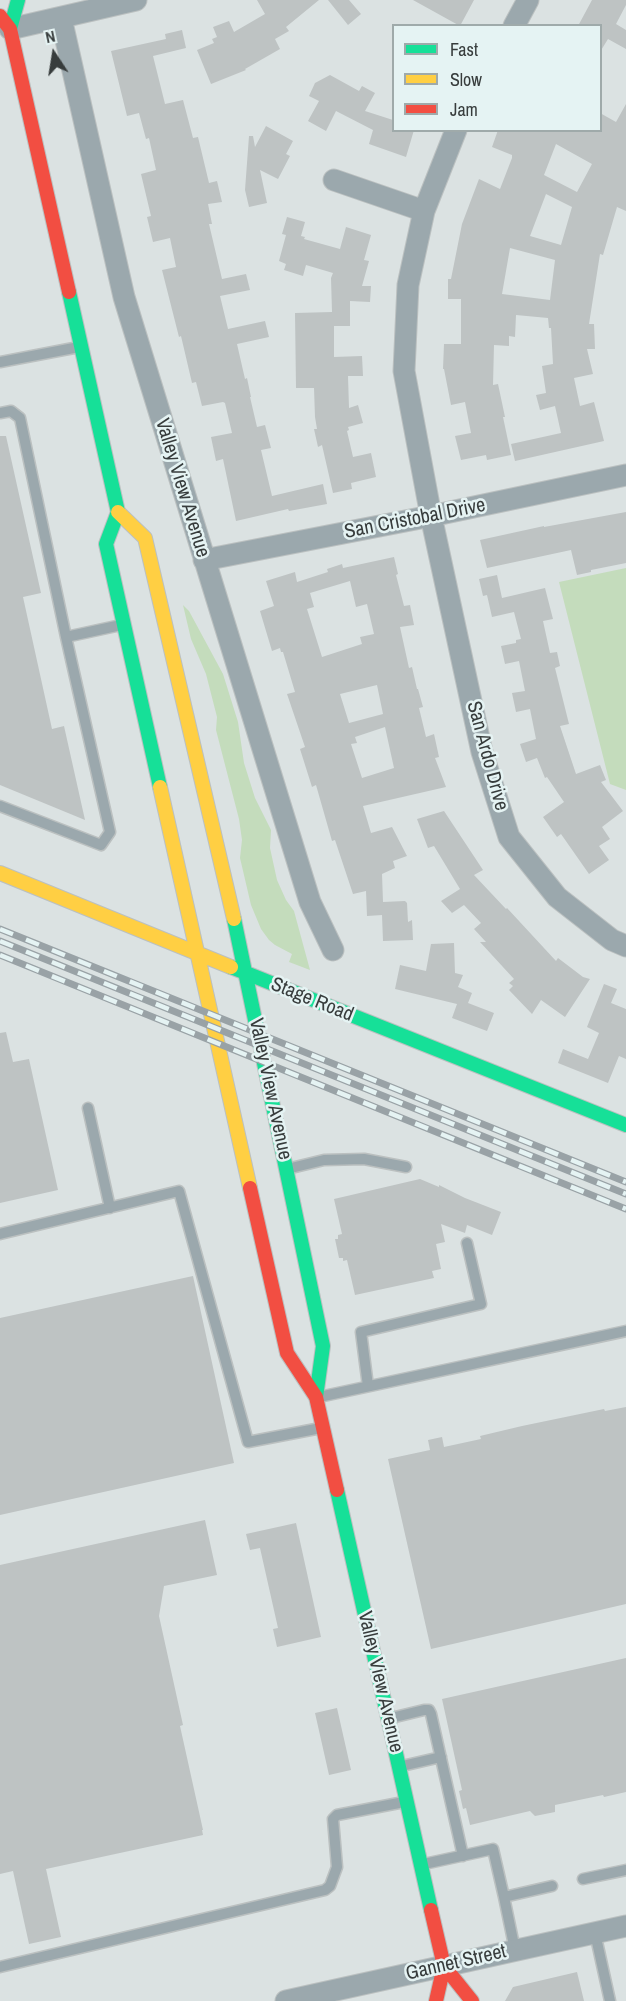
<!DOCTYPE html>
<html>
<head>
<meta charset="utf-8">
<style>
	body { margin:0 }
	#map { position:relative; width:626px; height:2001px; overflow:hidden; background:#dbe2e2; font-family:"Archivo Narrow",sans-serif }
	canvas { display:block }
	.legend { position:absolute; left:392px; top:24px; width:210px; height:108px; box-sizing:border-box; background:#e5f3f3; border:2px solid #9faaaa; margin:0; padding:8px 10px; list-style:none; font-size:18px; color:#373c3c }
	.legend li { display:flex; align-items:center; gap:12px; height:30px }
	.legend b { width:30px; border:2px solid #9faaaa }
	.north { position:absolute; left:24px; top:24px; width:60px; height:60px; -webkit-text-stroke:4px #e5f3f3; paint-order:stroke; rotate:348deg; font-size:16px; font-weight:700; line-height:24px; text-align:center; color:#373c3c }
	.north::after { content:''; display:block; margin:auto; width:21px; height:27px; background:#373c3c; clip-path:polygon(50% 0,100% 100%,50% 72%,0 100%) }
</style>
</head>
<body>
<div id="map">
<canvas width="626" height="2001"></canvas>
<ul class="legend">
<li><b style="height:8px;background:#16e098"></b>Fast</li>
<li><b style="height:8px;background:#ffcf43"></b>Slow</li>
<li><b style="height:8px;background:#f24e42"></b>Jam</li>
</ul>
<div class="north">N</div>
</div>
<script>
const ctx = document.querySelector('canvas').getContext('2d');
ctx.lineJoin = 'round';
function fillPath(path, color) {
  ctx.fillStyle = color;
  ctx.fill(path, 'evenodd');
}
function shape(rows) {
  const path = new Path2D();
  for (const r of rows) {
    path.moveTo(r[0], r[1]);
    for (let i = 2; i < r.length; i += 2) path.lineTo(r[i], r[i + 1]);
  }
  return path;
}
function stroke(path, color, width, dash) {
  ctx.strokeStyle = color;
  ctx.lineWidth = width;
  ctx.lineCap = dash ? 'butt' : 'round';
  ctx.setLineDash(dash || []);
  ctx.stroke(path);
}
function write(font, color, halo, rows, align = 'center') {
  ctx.font = font + ' "Archivo Narrow",sans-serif';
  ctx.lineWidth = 5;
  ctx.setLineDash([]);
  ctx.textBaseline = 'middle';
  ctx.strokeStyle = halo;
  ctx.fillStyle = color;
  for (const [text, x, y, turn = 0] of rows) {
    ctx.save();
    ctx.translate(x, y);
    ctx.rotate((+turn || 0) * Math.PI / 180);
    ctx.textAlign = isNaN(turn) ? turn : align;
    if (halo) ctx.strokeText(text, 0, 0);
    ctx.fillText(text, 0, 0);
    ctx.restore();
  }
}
fillPath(shape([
	[626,568,626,790,610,784,559,582],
	[183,605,189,611,223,674,238,722,244,763,255,798,271,830,270,848,277,880,286,900,294,911,310,970,289,962,292,954,275,945,269,940,261,929,251,905,240,858,242,840,239,819,216,730,217,717,206,674,191,639]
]), '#c4dcbc');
fillPath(shape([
	[257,0,319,0,286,27,289,31,275,39,280,49,245,69,246,70,211,84,197,50,214,43,212,39,217,37,213,27,229,21,234,32,265,14],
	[328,0,349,0,361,14,348,25],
	[413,0,474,0,460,26],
	[592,0,626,0,626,5,616,24,626,30,626,49,608,39,600,52,600,26,578,26],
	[182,30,186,48,153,56,165,104,183,100,193,138,198,137,209,183,217,181,222,202,208,204,212,224,209,224,222,279,246,274,250,290,220,296,228,329,265,321,269,337,237,344,245,379,247,378,251,397,250,397,257,427,265,425,271,448,261,450,272,496,323,484,327,504,289,511,288,509,236,521,223,459,216,461,211,437,232,433,225,403,223,402,202,406,196,382,192,383,181,336,179,337,162,270,176,267,170,238,153,242,147,217,151,216,141,174,156,170,149,138,146,139,139,113,127,116,111,51,166,39,165,34],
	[330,75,359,91,362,86,375,93,365,111,393,120,393,130,414,130,406,157,369,144,373,130,336,111,326,131,308,121,319,101,309,96,315,83],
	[626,104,626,211,617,207,603,255,600,254,589,324,594,324,595,349,587,349,593,374,574,378,580,406,594,402,604,441,515,461,511,444,561,433,555,406,540,410,536,395,546,393,542,366,553,364,551,328,549,328,548,318,516,315,515,337,509,336,509,346,494,345,493,385,498,384,505,417,503,417,511,455,487,460,486,455,461,460,455,436,471,433,465,402,451,405,444,369,443,369,444,344,461,344,461,299,448,299,448,279,451,279,462,224,479,179,500,189,512,158,512,155,492,147,498,130,600,130,600,113,616,122],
	[556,144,592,164,577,192,544,175],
	[546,194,572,207,561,245,530,236],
	[510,248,555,260,550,300,502,294],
	[266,126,293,141,286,154,290,156,278,179,260,170,267,203,249,207,245,190,249,136,253,136,255,147],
	[287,217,305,222,301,236,305,237,304,239,340,249,346,227,371,235,364,260,369,261,362,286,371,286,370,302,350,301,350,326,334,326,334,357,362,356,363,376,348,376,349,408,358,405,363,423,348,427,349,430,347,431,353,457,371,453,376,477,351,483,352,489,333,493,322,445,318,447,314,429,317,429,315,417,314,388,296,388,295,313,332,312,331,278,333,273,306,265,303,276,284,270,286,264,279,261,286,235,282,234],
	[0,436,6,436,41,593,23,597,52,729,64,726,85,820,0,785],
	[626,512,626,563,591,570,591,572,577,575,571,550,487,568,480,540,544,526,544,527],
	[394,557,398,574,396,575,404,606,410,605,414,625,400,627,409,668,412,667,417,689,418,689,423,707,419,708,426,737,434,734,439,757,435,758,446,787,363,806,371,833,392,827,407,856,393,861,395,868,382,874,383,902,405,901,407,903,408,922,412,920,413,940,383,941,382,915,367,916,366,891,353,894,335,840,332,841,316,785,312,787,300,749,305,747,287,694,295,692,283,652,281,652,280,648,272,651,260,611,274,606,266,581,295,572,297,582,328,572,327,569,342,564,343,568],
	[350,581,356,607,367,604,374,634,360,637,362,644,322,657,307,609,314,607,310,593],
	[377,685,383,714,349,723,340,694],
	[385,727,394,768,362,778,351,744,357,743,355,737],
	[497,575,502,598,545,588,553,619,543,621,550,653,557,652,560,666,555,668,569,724,560,726,576,774,600,765,606,780,601,782,623,811,602,827,610,839,599,846,609,860,589,874,561,834,557,837,543,817,564,802,547,777,545,778,537,758,526,762,520,744,536,739,530,709,516,712,512,693,525,691,519,661,505,664,501,646,516,643,516,640,521,639,514,612,492,617,487,595,483,596,479,579],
	[444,811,483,870,474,875,506,909,507,908,556,961,558,958,583,977,590,979,565,1017,541,1000,532,1014,509,990,513,986,509,983,514,979,480,942,486,942,474,929,481,923,464,905,452,913,441,901,460,889,434,846,428,848,417,819],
	[454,943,455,973,463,975,458,987,472,993,468,1003,494,1013,487,1031,452,1018,457,1004,395,989,400,965,426,971,431,944],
	[604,984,617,989,611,1003,626,1009,626,1059,619,1056,608,1083,558,1063,563,1049,588,1059,599,1033,587,1027],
	[6,1032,13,1062,29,1059,58,1190,0,1203,0,1033],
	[420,1179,439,1187,439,1185,465,1198,501,1212,492,1235,467,1225,465,1233,441,1224,445,1242,436,1244,441,1269,432,1271,434,1278,355,1295,347,1260,343,1261,343,1258,339,1258,335,1239,338,1239,338,1235,342,1234,334,1199],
	[193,1276,234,1463,0,1515,0,1318],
	[626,1407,626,1604,431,1649,388,1459,430,1450,428,1440,442,1437,444,1447,481,1439,480,1436,522,1426,604,1409,605,1411],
	[205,1520,217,1575,164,1586,159,1616,183,1725,180,1726,203,1830,202,1830,203,1835,46,1869,61,1937,29,1944,13,1871,0,1874,0,1565],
	[296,1523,321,1637,277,1647,273,1629,278,1628,260,1548,250,1550,246,1534],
	[626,1658,626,1792,604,1797,603,1795,555,1805,555,1812,535,1816,530,1811,470,1825,466,1808,463,1809,459,1791,462,1790,442,1699],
	[337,1708,351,1770,329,1775,315,1713],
	[577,1972,584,2001,505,2001,513,1987]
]), '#bec3c3');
const lane = shape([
	[0,362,79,347],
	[0,413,11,411,20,418,66,637,110,832,101,845,0,806],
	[66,637,121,625],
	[88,1108,110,1208],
	[287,1169,324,1160,364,1159,406,1167],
	[0,1234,179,1191,248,1442,321,1428],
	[368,1386,361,1332,481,1304,467,1243],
	[319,1397,626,1331],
	[391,1718,424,1710,429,1710,431,1714,463,1856],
	[402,1766,441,1757],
	[424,1864,493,1849,504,1897],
	[583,1879,626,1870],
	[595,1933,610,2001],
	[515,1950,504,1897,552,1886],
	[0,1967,325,1890,330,1886,337,1867,333,1819,337,1815,404,1802]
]);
const street = shape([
	[61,18,124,297,310,902,333,950],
	[514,26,528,0],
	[10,29,136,0],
	[456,130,424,211,408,285,404,371,431,516,482,752,509,837,557,897,612,940,626,946],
	[334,180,424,211],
	[204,560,431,516,626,475],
	[286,2001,626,1926]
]);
const fast = shape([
	[10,29,18,0],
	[69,292,118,512,106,544,160,787],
	[234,919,323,1346,316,1397],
	[231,967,626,1125],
	[337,1490,431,1910]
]);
const slow = shape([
	[118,512,145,538,234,919],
	[160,787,250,1188],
	[0,873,231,967]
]);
const jam = shape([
	[0,16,10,29,69,292],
	[250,1188,287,1353,316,1397,337,1490],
	[431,1910,444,1966,436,2001],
	[444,1966,472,2001]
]);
stroke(lane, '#bbc0c0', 13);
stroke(street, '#bbc0c0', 23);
stroke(fast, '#bbc0c0', 16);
stroke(slow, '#bbc0c0', 16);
stroke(jam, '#bbc0c0', 16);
stroke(lane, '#9ba8ad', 10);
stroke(street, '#9ba8ad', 21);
stroke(fast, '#16e098', 14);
stroke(slow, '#ffcf43', 14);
stroke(jam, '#f24e42', 14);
const rail = shape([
	[0,929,626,1182],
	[0,941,626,1194],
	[0,955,626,1209]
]);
stroke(rail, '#99a2a6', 7);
stroke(rail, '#e5f3f3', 4.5, [14]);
write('20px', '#373c3c', '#e5f3f3', [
	["Valley View Avenue",182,488,73],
	["San Cristobal Drive",415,519,-11],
	["San Ardo Drive",487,756,75],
	["Stage Road",312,1000,22],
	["Valley View Avenue",270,1089,78],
	["Valley View Avenue",380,1682,77],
	["Gannet Street",456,1963,-13]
]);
</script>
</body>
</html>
